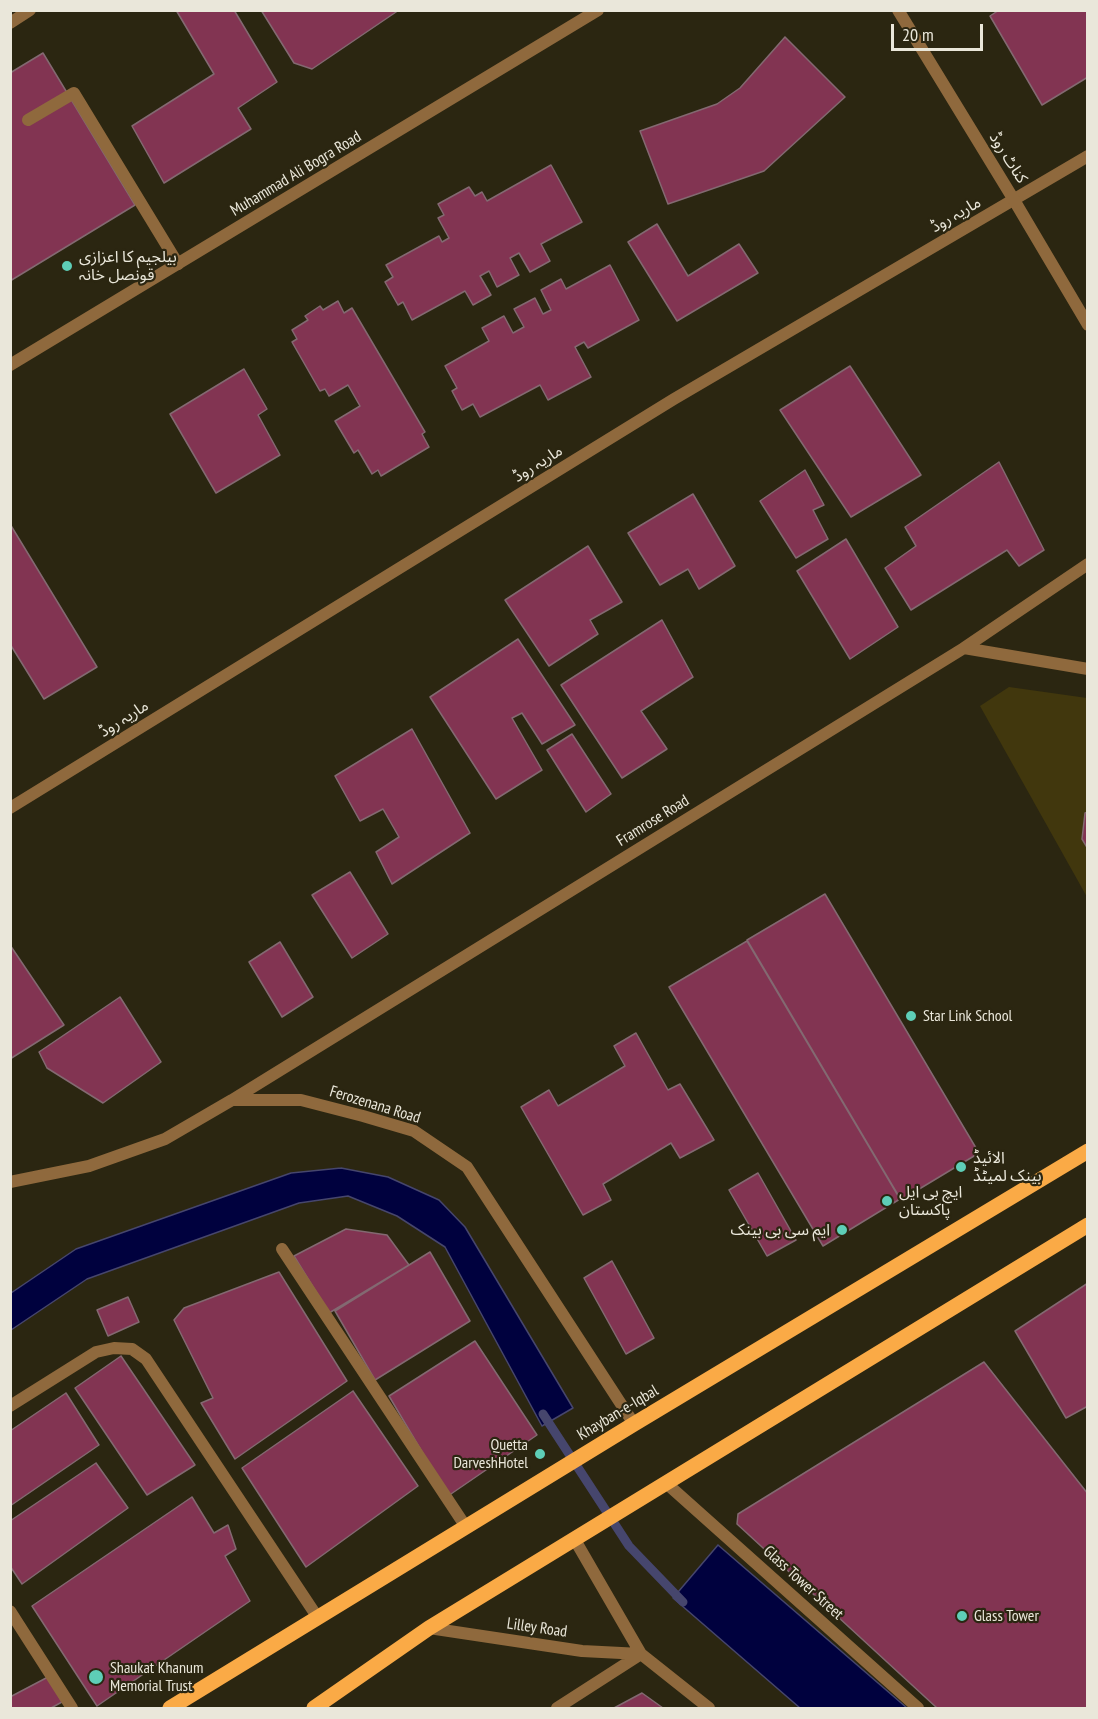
<!DOCTYPE html>
<html>
<head>
<meta charset="utf-8">
<style>
	body { margin:0 }
	#map { position:relative; width:1098px; height:1719px; overflow:hidden; background:#2b2611; font-family:"PT Sans Narrow",sans-serif }
	canvas { display:block }
	.frame { position:absolute; inset:0; border:12px solid #eae7da; pointer-events:none }
	.scale { position:absolute; left:891px; top:24px; width:92px; height:27px; box-sizing:border-box; border:3px solid #eae7da; border-top:0; padding-left:8px; font-size:18px; line-height:21px; white-space:nowrap; color:#eae7da; -webkit-text-stroke:4px #2b2611; paint-order:stroke }
</style>
</head>
<body>
<div id="map">
<canvas width="1098" height="1719"></canvas>
<div class="frame"></div>
<div class="scale">20 m</div>
</div>
<script>
const ctx = document.querySelector('canvas').getContext('2d');
ctx.lineJoin = 'round';
function fillPath(path, color) {
  ctx.fillStyle = color;
  ctx.fill(path, 'evenodd');
}
function shape(rows) {
  const path = new Path2D();
  for (const r of rows) {
    path.moveTo(r[0], r[1]);
    for (let i = 2; i < r.length; i += 2) path.lineTo(r[i], r[i + 1]);
  }
  return path;
}
function stroke(path, color, width, dash) {
  ctx.strokeStyle = color;
  ctx.lineWidth = width;
  ctx.lineCap = dash ? 'butt' : 'round';
  ctx.setLineDash(dash || []);
  ctx.stroke(path);
}
function write(font, color, halo, rows, align = 'center') {
  ctx.font = font + ' "PT Sans Narrow","Noto Sans Arabic",sans-serif';
  ctx.lineWidth = 4.5;
  ctx.setLineDash([]);
  ctx.textBaseline = 'middle';
  ctx.strokeStyle = halo;
  ctx.fillStyle = color;
  for (const [text, x, y, turn = 0] of rows) {
    ctx.save();
    ctx.translate(x, y);
    ctx.rotate((+turn || 0) * Math.PI / 180);
    ctx.textAlign = isNaN(turn) ? turn : align;
    if (halo) ctx.strokeText(text, 0, 0);
    ctx.fillText(text, 0, 0);
    ctx.restore();
  }
}
fillPath(shape([
	[1009,687,1087,698,1087,897,980,706]
]), '#41370d');
const water = shape([
	[341,1168,388,1177,439,1200,465,1227,573,1408,542,1426,445,1247,397,1216,348,1196,299,1203,87,1279,11,1330,11,1293,76,1249,291,1173,341,1168],
	[718,1545,907,1708,800,1708,673,1598,718,1545]
]);
fillPath(water, '#00013e');
stroke(water, '#46466d', 1.5);
stroke(shape([
	[543,1414,629,1546,683,1602]
]), '#46466d', 9);
const building = shape([
	[176,10,234,10,277,82,238,108,251,129,164,183,132,126,214,74,176,10],
	[261,10,399,10,312,69,294,63,261,10],
	[999,10,1088,10,1088,77,1042,105,990,16,999,10],
	[785,37,845,97,764,171,668,204,640,131,717,104,740,88,785,37],
	[43,53,135,205,10,281,10,73,43,53],
	[551,165,582,222,541,244,550,261,530,272,519,253,510,258,519,275,497,287,489,271,480,276,491,295,473,305,465,291,412,320,403,302,398,305,385,282,393,277,386,265,439,236,442,242,449,238,438,218,444,215,438,204,469,187,475,196,482,192,487,201,551,165],
	[657,224,688,276,739,244,758,273,677,321,628,242,657,224],
	[610,265,639,320,588,348,584,342,575,347,591,377,548,400,540,385,480,417,473,404,462,410,452,391,457,388,445,366,489,341,482,328,504,316,513,333,524,327,514,309,535,298,543,314,551,310,541,290,561,279,566,289,610,265],
	[338,301,344,313,352,308,425,432,422,434,429,447,381,476,378,470,372,474,358,450,354,453,335,421,360,406,348,385,329,396,325,389,320,391,292,342,297,339,292,330,308,320,305,316,320,306,323,310,338,301],
	[850,366,921,475,851,517,780,410,850,366],
	[244,369,267,409,258,415,280,455,216,493,170,414,244,369],
	[999,462,1044,550,1019,566,1007,550,911,610,885,568,916,546,905,527,999,462],
	[805,470,824,505,813,510,828,539,796,558,760,501,805,470],
	[693,494,735,566,699,589,688,569,660,585,628,533,693,494],
	[10,524,97,667,44,699,10,644,10,524],
	[846,539,898,627,850,659,797,571,846,539],
	[588,546,622,602,590,620,598,634,549,666,505,600,588,546],
	[662,620,693,677,641,711,667,749,622,778,561,685,662,620],
	[518,639,575,725,542,744,522,713,512,718,542,770,496,799,430,697,518,639],
	[412,729,470,833,392,884,376,852,399,837,383,809,360,821,335,776,412,729],
	[572,734,611,794,586,812,547,750,572,734],
	[1088,812,1088,849,1082,839,1085,813,1088,812],
	[350,872,388,934,352,958,312,895,350,872],
	[825,894,979,1153,901,1200,747,940,825,894],
	[747,941,900,1199,823,1246,669,987,747,941],
	[280,942,313,997,282,1017,249,962,280,942],
	[10,945,64,1025,10,1059,10,945],
	[120,997,161,1062,103,1103,47,1068,39,1052,120,997],
	[636,1033,668,1090,680,1084,714,1140,680,1158,671,1143,603,1184,611,1200,583,1215,521,1107,549,1090,558,1106,625,1066,614,1046,636,1033],
	[758,1173,796,1240,767,1256,729,1190,758,1173],
	[346,1229,387,1235,409,1265,329,1313,294,1256,346,1229],
	[430,1252,470,1321,375,1380,335,1311,430,1252],
	[612,1261,654,1338,626,1354,584,1278,612,1261],
	[279,1272,347,1381,235,1459,201,1403,213,1398,174,1320,184,1308,279,1272],
	[1088,1283,1088,1406,1066,1418,1015,1331,1088,1283],
	[128,1297,139,1322,108,1336,97,1310,128,1297],
	[475,1341,537,1435,448,1496,389,1396,475,1341],
	[121,1356,195,1465,147,1495,75,1388,121,1356],
	[984,1362,1088,1494,1088,1708,937,1708,737,1524,738,1514,984,1362],
	[353,1391,418,1486,306,1567,242,1468,353,1391],
	[66,1393,99,1445,10,1506,10,1431,66,1393],
	[96,1463,128,1508,22,1584,10,1566,10,1521,96,1463],
	[192,1497,214,1533,228,1525,236,1549,225,1556,250,1601,97,1706,32,1606,192,1497],
	[48,1677,62,1702,51,1708,10,1708,10,1697,48,1677],
	[642,1693,663,1708,614,1708,642,1693]
]);
fillPath(building, '#823452');
stroke(building, '#836971', 1.5);
stroke(shape([
	[28,120,74,93,178,264],
	[282,1249,466,1527],
	[10,1406,96,1352,114,1348,132,1349,146,1359,318,1618],
	[10,1611,72,1708]
]), '#8f693d', 12);
stroke(shape([
	[10,23,30,10],
	[10,365,598,10],
	[964,648,1088,669],
	[10,808,674,399,1088,156],
	[233,1100,301,1100,363,1116,414,1131,467,1167,634,1424],
	[10,1182,89,1166,165,1139,232,1100,964,648,1088,564],
	[666,1483,918,1708],
	[575,1540,641,1654,709,1708],
	[429,1628,582,1651,641,1654],
	[557,1708,641,1654]
]), '#8f693d', 12);
stroke(shape([
	[898,10,1014,200,1088,325]
]), '#8f693d', 12);
stroke(shape([
	[170,1708,634,1424,1088,1151],
	[314,1708,429,1628,1088,1225]
]), '#faaa46', 15);
for (const [x, y, r, color] of [
	[67,266,6,"#5eceb7"],
	[911,1016,6,"#5eceb7"],
	[961,1167,6,"#5eceb7"],
	[887,1201,6,"#5eceb7"],
	[842,1230,6,"#5eceb7"],
	[540,1454,6,"#5eceb7"],
	[962,1616,6,"#5eceb7"],
	[96,1677,8,"#5eceb7"]
]) {
  const dot = new Path2D();
  dot.arc(x, y, r, 0, 2 * Math.PI);
  ctx.fillStyle = color;
  ctx.fill(dot);
  stroke(dot, '#2b2611', 2);
}
write('16px', '#eae7da', '#2b2611', [
	["کناٹ روڈ",1008,158,58],
	["Muhammad Ali Bogra Road",296,174,-31],
	["ماریہ روڈ",956,215,-30],
	["ماریہ روڈ",538,464,-32],
	["ماریہ روڈ",124,719,-32],
	["Framrose Road",653,821,-32],
	["Ferozenana Road",375,1105,17],
	["Khayban-e-Iqbal",618,1413,-31],
	["Glass Tower Street",803,1583,42],
	["Lilley Road",537,1628,8]
]);
write('16px', '#eae7da', '#2b2611', [
	["بیلجیم کا اعزازی",79,257],
	["قونصل خانہ",79,275],
	["Star Link School",923,1016],
	["الائیڈ",973,1158],
	["بینک لمیٹڈ",973,1176],
	["ایچ بی ایل",899,1192],
	["پاکستان",899,1210],
	["ایم سی بی بینک",830,1230,"right"],
	["Quetta",528,1445,"right"],
	["DarveshHotel",528,1463,"right"],
	["Glass Tower",974,1616],
	["Shaukat Khanum",110,1668],
	["Memorial Trust",110,1686]
], 'left');
</script>
</body>
</html>
